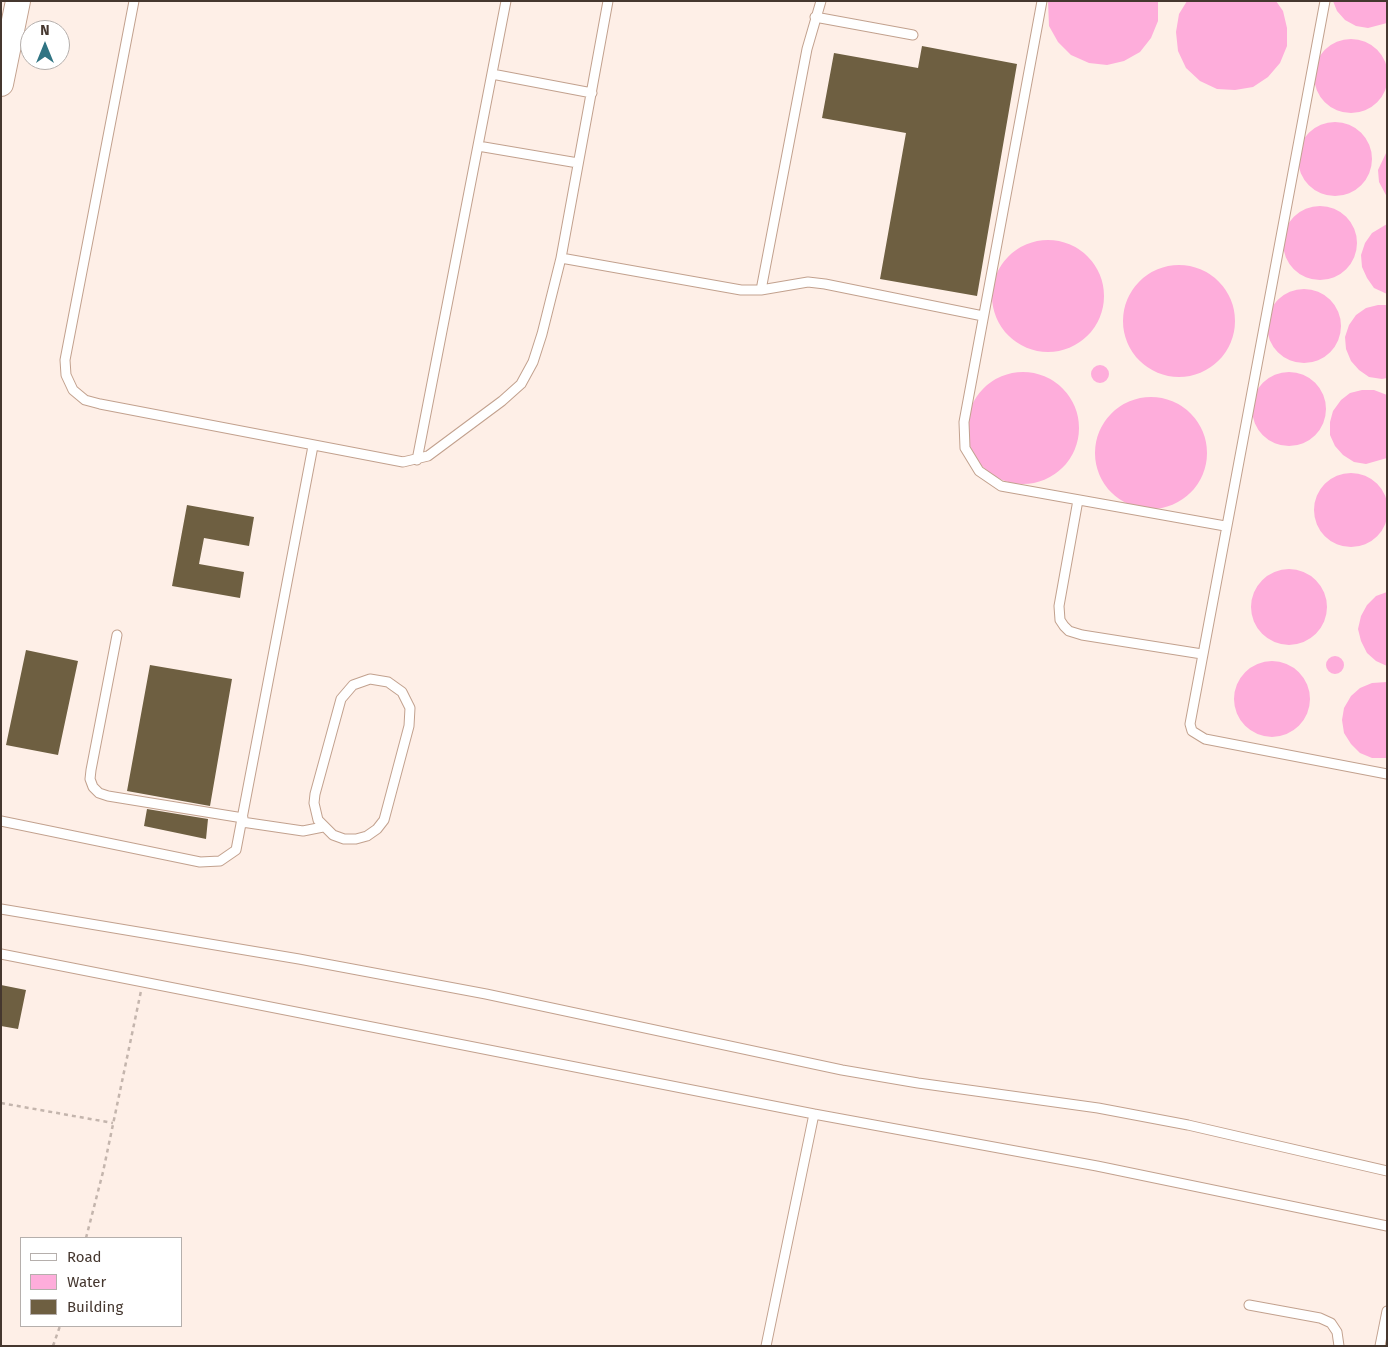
<!DOCTYPE html>
<html>
<head>
<meta charset="utf-8">
<style>
	body { margin:0 }
	#map { position:relative; width:1388px; height:1347px; overflow:hidden; background:#feefe7; font-family:"Fira Sans",sans-serif }
	canvas { display:block }
	.frame { position:absolute; inset:0; border:2px solid #45372f; pointer-events:none }
	.legend { position:absolute; left:20px; top:1237px; width:162px; height:90px; box-sizing:border-box; background:#fff; border:1px solid #b5afac; margin:0; padding:6px 9px; list-style:none; font-size:15px; color:#45372f }
	.legend li { display:flex; align-items:center; gap:10px; height:25px }
	.legend b { width:25px; border:1px solid #b5afac }
	.north { position:absolute; left:20px; top:20px; width:50px; height:50px; box-sizing:border-box; background:#fff; border:1px solid #b5afac; border-radius:50%; rotate:0deg; font-size:14px; font-weight:700; line-height:20px; text-align:center; color:#45372f }
	.north::after { content:''; display:block; margin:auto; width:18px; height:22px; background:#307483; clip-path:polygon(50% 0,100% 100%,50% 72%,0 100%) }
</style>
</head>
<body>
<div id="map">
<canvas width="1388" height="1347"></canvas>
<div class="frame"></div>
<ul class="legend">
<li><b style="height:6px;background:#fff"></b>Road</li>
<li><b style="height:14px;background:#feaddb"></b>Water</li>
<li><b style="height:14px;background:#6e5f41"></b>Building</li>
</ul>
<div class="north">N</div>
</div>
<script>
const ctx = document.querySelector('canvas').getContext('2d');
ctx.lineJoin = 'round';
function fillPath(path, color) {
  ctx.fillStyle = color;
  ctx.fill(path, 'evenodd');
}
function shape(rows) {
  const path = new Path2D();
  for (const r of rows) {
    if (r.length === 3) {
      path.moveTo(r[0] + r[2], r[1]);
      path.arc(r[0], r[1], r[2], 0, 2 * Math.PI);
      continue;
    }
    path.moveTo(r[0], r[1]);
    for (let i = 2; i < r.length; i += 2) path.lineTo(r[i], r[i + 1]);
  }
  return path;
}
function stroke(path, color, width, dash) {
  ctx.strokeStyle = color;
  ctx.lineWidth = width;
  ctx.lineCap = dash ? 'butt' : 'round';
  ctx.setLineDash(dash || []);
  ctx.stroke(path);
}
fillPath(shape([
	[1048,1,1158,1,1158,21,1151,38,1140,52,1124,61,1107,65,1089,63,1071,55,1058,42,1049,26],
	[1187,1,1276,1,1283,11,1287,28,1287,46,1280,63,1268,77,1253,87,1235,90,1217,89,1200,81,1186,68,1178,51,1176,32,1179,14],
	[1333,1,1387,1,1387,23,1368,28,1356,26,1345,20,1337,11],
	[1351,76,37],
	[1335,159,37],
	[1387,151,1387,197,1379,182,1378,170],
	[1320,243,37],
	[1387,224,1387,294,1374,288,1367,278,1362,267,1361,255,1365,243,1372,233],
	[1048,296,56],
	[1179,321,56],
	[1304,326,37],
	[1378,305,1387,305,1387,378,1382,379,1369,377,1359,370,1351,361,1346,349,1345,337,1349,325,1356,315,1366,308],
	[1100,374,9],
	[1289,409,37],
	[1023,428,56],
	[1362,390,1374,390,1387,395,1387,458,1366,464,1354,462,1343,455,1335,446,1330,435,1330,422,1333,411,1341,400,1350,393],
	[1151,453,56],
	[1351,510,37],
	[1289,607,38],
	[1387,592,1387,666,1376,661,1367,653,1361,641,1358,629,1361,616,1367,605,1376,596],
	[1335,665,9],
	[1272,699,38],
	[1387,682,1387,758,1372,758,1360,753,1351,744,1344,733,1342,720,1344,708,1351,696,1360,688,1372,683]
]), '#feaddb');
fillPath(shape([
	[922,46,1017,64,977,296,880,279,906,133,822,118,834,53,918,68],
	[187,505,254,517,249,546,204,538,199,564,244,572,240,598,172,586],
	[26,650,78,661,58,755,6,745],
	[150,665,232,679,210,806,127,791],
	[147,809,208,819,206,839,144,826],
	[1,985,26,990,18,1029,1,1026]
]), '#6e5f41');
const lane = shape([
	[134,1,65,360,66,375,73,390,85,400,100,404,403,462,428,456,502,401,521,384,533,362,542,334,561,258,608,1],
	[1042,1,964,422,965,448,979,471,1001,486,1225,526],
	[1325,1,1190,724,1192,731,1205,739,1387,774],
	[815,17,913,35],
	[492,74,592,93],
	[478,146,578,163],
	[561,258,741,290,761,290,808,282,825,284,983,316],
	[761,290,807,49,821,1],
	[417,460,506,1],
	[1078,500,1059,606,1060,620,1064,626,1069,631,1082,635,1202,654],
	[117,635,91,770,90,779,93,787,99,793,108,796,243,818],
	[370,679,388,682,402,692,410,708,409,726,384,820,377,829,367,836,356,839,344,839,333,835,318,820,314,803,315,794,341,699,353,685,370,679],
	[1,821,200,862,220,861,236,850,313,446],
	[242,822,303,831,323,827],
	[1,909,299,959,486,994,842,1070,918,1083,1098,1108,1188,1125,1387,1171],
	[1,954,814,1114,1097,1166,1387,1226],
	[1249,1305,1320,1318,1331,1323,1337,1332,1339,1346],
	[766,1346,814,1114],
	[1380,1346,1387,1311]
]);
const secondary = shape([
	[1,84,18,1]
]);
stroke(lane, '#c2a18e', 11);
stroke(secondary, '#c2a18e', 26);
stroke(shape([
	[1,1103,113,1123],
	[86,1238,103,1172,141,991],
	[53,1346,60,1326]
]), '#c4b5ad', 2.5, [4, 4]);
stroke(lane, '#fff', 9);
stroke(secondary, '#fff', 24);
</script>
</body>
</html>
